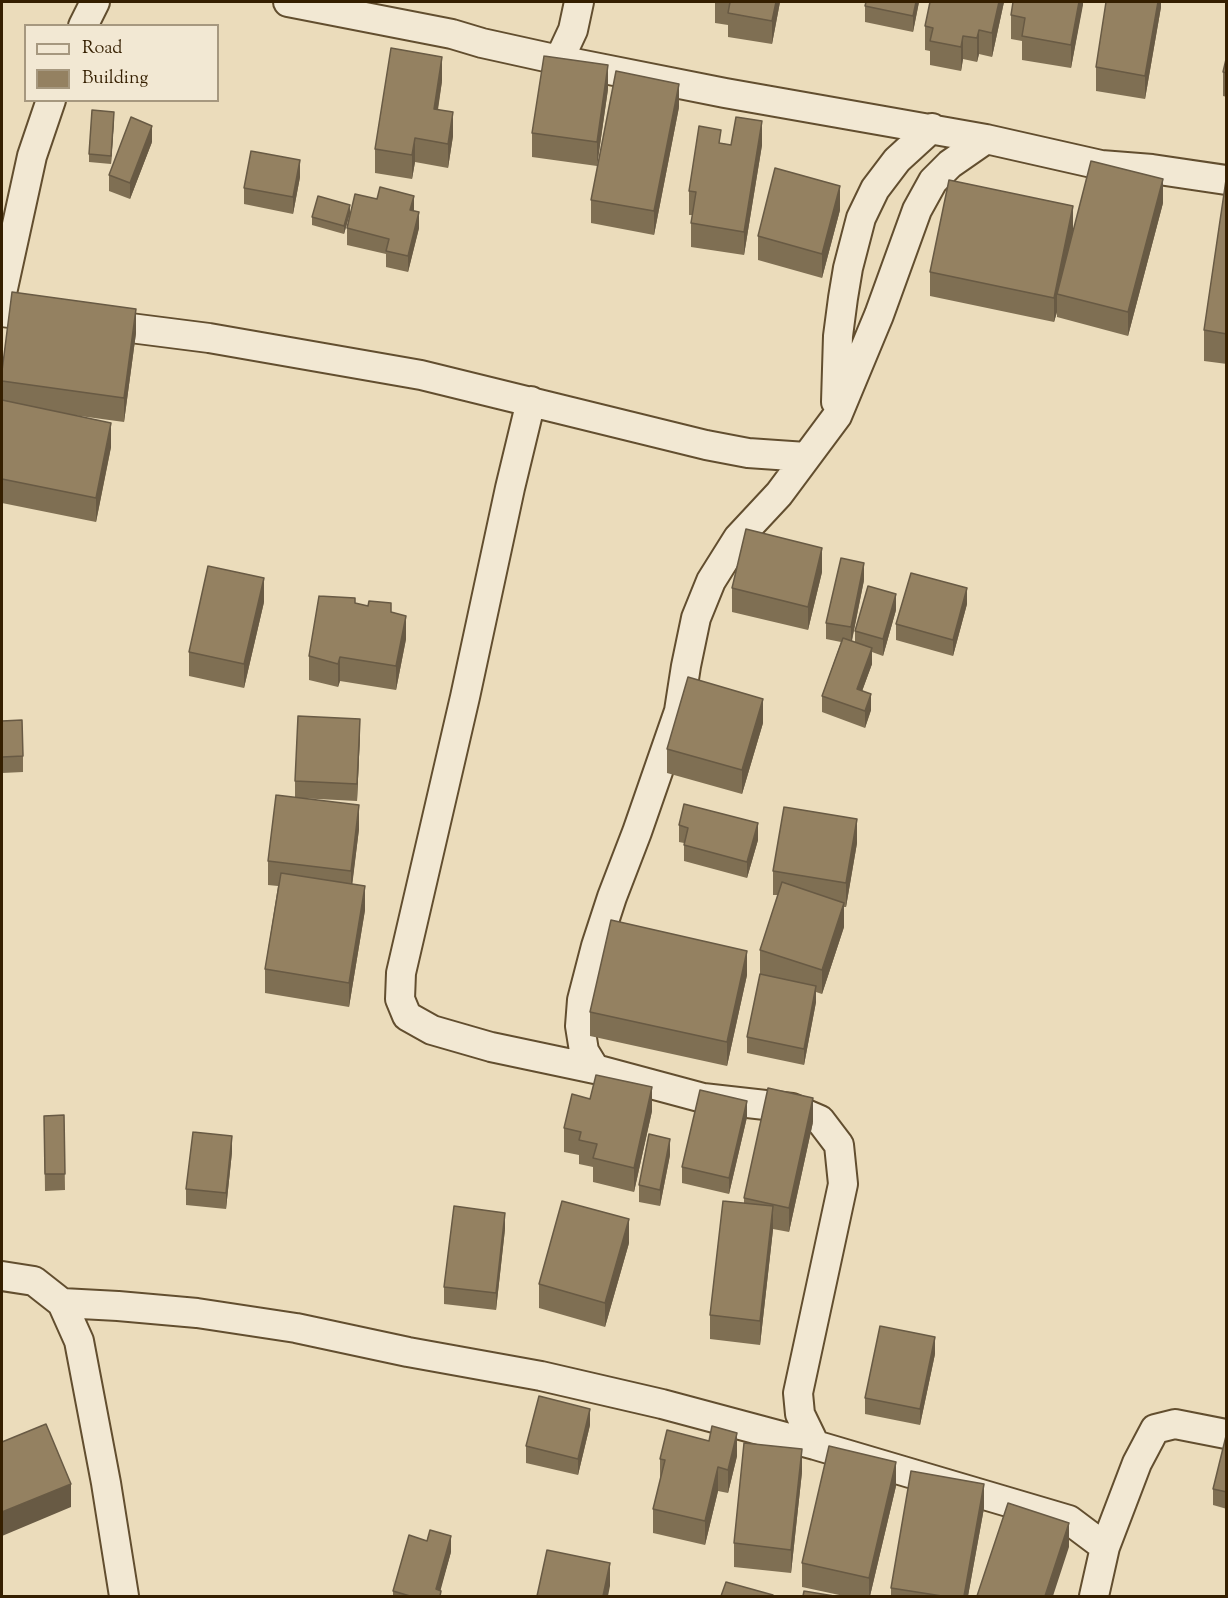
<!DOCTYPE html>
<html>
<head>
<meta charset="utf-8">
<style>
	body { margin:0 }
	#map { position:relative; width:1228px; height:1598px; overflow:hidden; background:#ebdcbb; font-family:"Sorts Mill Goudy",serif }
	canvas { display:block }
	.frame { position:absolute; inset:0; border:3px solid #351f00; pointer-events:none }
	.legend { position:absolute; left:24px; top:24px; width:195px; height:78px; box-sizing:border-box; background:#f2e8d3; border:2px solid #a6987f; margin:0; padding:8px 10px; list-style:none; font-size:18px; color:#351f00 }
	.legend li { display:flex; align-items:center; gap:12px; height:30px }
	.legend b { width:30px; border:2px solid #a6987f }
</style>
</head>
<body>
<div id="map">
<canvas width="1228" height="1598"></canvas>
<div class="frame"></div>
<ul class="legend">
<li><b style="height:8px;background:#f2e8d3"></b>Road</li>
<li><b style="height:16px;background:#948161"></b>Building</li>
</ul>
</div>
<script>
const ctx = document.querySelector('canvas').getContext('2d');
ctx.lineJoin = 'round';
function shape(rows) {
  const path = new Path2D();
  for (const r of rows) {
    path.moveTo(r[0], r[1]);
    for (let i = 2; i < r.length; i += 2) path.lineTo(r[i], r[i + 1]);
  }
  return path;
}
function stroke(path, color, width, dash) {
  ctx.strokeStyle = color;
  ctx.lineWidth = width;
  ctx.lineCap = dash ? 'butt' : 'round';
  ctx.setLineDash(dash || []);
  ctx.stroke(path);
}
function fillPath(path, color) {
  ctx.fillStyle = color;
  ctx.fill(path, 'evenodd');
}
const street = shape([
	[288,2,452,34,482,43,559,60,725,93,986,139,1101,165,1152,169,1226,180],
	[83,26,95,2],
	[559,60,573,30,579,2],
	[2,293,32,156,51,100],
	[2,312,47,318],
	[99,324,209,338,421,375,706,445,748,453,806,457],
	[531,401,510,488,465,697,401,973,400,999,407,1016,432,1030,491,1047,595,1069],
	[836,402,838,336,843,298,848,268,861,218,875,189,897,160,932,128],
	[2,1276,34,1281,62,1303,79,1341,106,1483,124,1596],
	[62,1303,118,1306,197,1313,296,1328,408,1352,541,1376,662,1404,815,1445,1069,1520,1105,1547,1094,1596],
	[815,1445,800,1414,798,1393,843,1184,839,1145,820,1120,792,1108,703,1098,595,1069,584,1051,580,1026,582,1000,596,946,612,897,637,832,679,711,686,666,696,618,711,581,738,538,779,494,837,416,879,315,917,210,933,181,950,164,986,139],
	[1105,1547,1137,1463,1155,1429,1175,1424,1226,1434]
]);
stroke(street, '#624e2f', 32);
stroke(street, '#f2e8d3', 28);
fillPath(shape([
	[715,2,780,2,772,44,728,37,728,25,715,23],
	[866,2,919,2,913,32,865,22,865,6],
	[1004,2,992,57,979,54,977,62,963,59,961,71,930,65,930,51,925,50,925,26],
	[1083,2,1071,68,1022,60,1022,41,1011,39,1011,15],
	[1161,2,1161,7,1145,99,1096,91,1096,67],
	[1227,55,1227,97,1223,96,1223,72],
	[442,81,438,110,453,136,448,168,415,162,412,179,375,173,375,149],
	[608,89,597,166,532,157,532,133],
	[679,107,654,235,591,223,591,200],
	[114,120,111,164,89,162,89,154],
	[152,142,130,199,109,191,109,175],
	[721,143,731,145,762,145,744,255,691,247,691,223,693,215,689,215,689,191],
	[1227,173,1227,364,1204,361,1204,330],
	[300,177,293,214,244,204,244,188],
	[1163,203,1128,336,1057,317,1057,312,1054,322,930,296,930,272],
	[840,210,822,278,758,260,758,236],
	[414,211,419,228,408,272,386,267,386,254,347,245,347,228,350,213,344,234,312,225,312,217,350,213],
	[136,333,124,422,65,414,111,447,96,522,2,503,2,371],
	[822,572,808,630,732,612,732,588],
	[864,580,852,641,855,642,855,631,896,610,883,656,872,652,872,664,862,691,871,710,865,728,822,712,822,696,841,642,826,639,826,623],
	[264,602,244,688,189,676,189,652],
	[355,603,391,612,406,639,396,690,340,681,338,687,309,680,309,656],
	[967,604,953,656,896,640,896,624],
	[2,721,23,756,23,772,2,773],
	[763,723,742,794,667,773,667,749],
	[360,735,357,801,298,798,359,829,352,884,365,910,349,1007,265,993,265,969,278,886,268,885,268,861,295,797,295,781],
	[679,825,758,840,747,878,684,861,684,843,679,842],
	[857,843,846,907,844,907,844,927,822,994,816,992,816,1002,804,1065,747,1053,747,1037,767,976,760,974,760,950,778,895,773,895,773,871],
	[747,975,727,1066,590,1036,590,1012],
	[652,1111,634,1192,593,1182,593,1167,579,1164,579,1155,564,1152,564,1128],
	[64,1115,65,1190,45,1191,44,1116],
	[747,1117,729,1194,682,1183,682,1167],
	[813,1122,789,1232,773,1229,760,1345,710,1339,710,1315,744,1203,744,1198],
	[232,1152,226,1209,186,1205,186,1189],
	[670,1155,660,1206,639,1202,639,1185],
	[505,1229,496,1310,444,1304,444,1287],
	[629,1243,605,1327,539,1308,539,1284],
	[935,1354,920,1425,865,1414,865,1398],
	[590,1425,578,1475,526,1463,526,1446],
	[1227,1436,1227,1509,1213,1505,1213,1489],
	[737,1456,728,1493,718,1491,705,1545,653,1533,653,1509,660,1481,660,1459],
	[802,1472,791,1573,734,1567,734,1543],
	[896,1486,870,1596,844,1596,802,1587,802,1563],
	[984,1508,968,1596,891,1596,891,1588],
	[451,1552,440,1590,441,1596,393,1596,393,1591]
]), '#7f6f53');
fillPath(shape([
	[776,2,780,2,772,44,772,21],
	[916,2,919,2,913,32,913,16],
	[999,2,1004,2,992,57,992,33],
	[1079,2,1083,2,1083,5,1071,68,1071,45],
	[1158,2,1161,2,1161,7,1145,99,1145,76],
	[979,30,979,54,977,62,977,38],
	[963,36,963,59,961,71,961,47],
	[442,57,442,81,434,133,434,109],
	[608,65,608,89,597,166,597,142],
	[679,84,679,107,654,235,654,211],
	[114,112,114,120,111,164,111,156],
	[453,112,453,136,448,168,448,144],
	[762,121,762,145,744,255,744,232],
	[152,126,152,142,130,199,130,183],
	[415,138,415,162,412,179,412,155],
	[300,160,300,177,293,214,293,197],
	[1163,179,1163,203,1128,336,1128,312],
	[840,186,840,210,822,278,822,254],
	[414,196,414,212,410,210],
	[350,205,350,213,344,234,344,226],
	[1073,206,1073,230,1057,294,1057,312,1054,322,1054,298],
	[419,212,419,228,408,272,408,256],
	[136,309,136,333,124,422,124,398],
	[111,423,111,447,96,522,96,498],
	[822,548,822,572,808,630,808,607],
	[864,563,864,580,851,644,851,627],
	[264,578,264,602,244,688,244,664],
	[967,588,967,604,953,656,953,640],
	[896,594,896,610,883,656,883,639],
	[406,616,406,639,396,690,396,666],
	[872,648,872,664,857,705,857,689],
	[340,657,340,681,338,687,338,664],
	[871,694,871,710,865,728,865,711],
	[763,699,763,723,742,794,742,770],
	[360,719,360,735,357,801,357,784],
	[359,805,359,829,351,895,351,871],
	[857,819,857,843,846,907,846,883],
	[758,823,758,840,747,878,747,862],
	[365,886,365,910,349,1007,349,983],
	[844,903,844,927,822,994,822,970],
	[747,951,747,975,727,1066,727,1042],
	[816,986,816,1002,804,1065,804,1049],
	[652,1087,652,1111,634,1192,634,1168],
	[813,1098,813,1122,789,1232,789,1208],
	[747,1101,747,1117,729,1194,729,1178],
	[232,1136,232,1152,226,1209,226,1193],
	[670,1139,670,1155,660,1206,660,1190],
	[773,1206,773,1230,760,1345,760,1321],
	[505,1213,505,1229,496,1310,496,1293],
	[629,1219,629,1243,605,1327,605,1303],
	[935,1337,935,1354,920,1425,920,1409],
	[590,1409,590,1425,578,1475,578,1459],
	[737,1433,737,1456,728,1493,728,1470],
	[802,1449,802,1472,791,1573,791,1550],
	[896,1462,896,1486,870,1596,869,1596,869,1578],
	[718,1467,718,1491,705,1545,705,1521],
	[71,1484,71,1507,2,1536,2,1512],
	[984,1484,984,1508,968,1596,964,1596],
	[1069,1523,1069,1547,1053,1596,1045,1596],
	[451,1536,451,1552,439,1596,436,1589],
	[610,1563,610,1586,608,1596,603,1596]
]), '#685a44');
const building = shape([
	[729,2,776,2,772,21,728,13,730,2,729,2],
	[866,2,916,2,913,16,865,6,866,2],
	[930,2,999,2,992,33,979,30,977,38,963,36,961,47,930,41,933,28,925,26,930,2],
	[1013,2,1079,2,1071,45,1022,36,1025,18,1011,15,1013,2],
	[1106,2,1158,2,1145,76,1096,67,1106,2],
	[391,48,442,57,434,109,453,112,448,144,415,138,412,155,375,149,391,48],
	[1227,55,1227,73,1223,72,1227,55],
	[544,56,608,65,597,142,532,133,544,56],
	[616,71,679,84,654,211,591,200,616,71],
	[92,110,114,112,111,156,89,154,92,110],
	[131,117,152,126,130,183,109,175,131,117],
	[736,117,762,121,744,232,691,223,696,192,689,191,699,126,721,130,719,143,731,145,736,117],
	[251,151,300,160,293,197,244,188,251,151],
	[1091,161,1163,179,1128,312,1057,294,1091,161],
	[775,168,840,186,822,254,758,236,775,168],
	[1227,173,1227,334,1204,330,1227,173],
	[949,180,1073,206,1054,298,930,272,949,180],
	[380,187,414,196,410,210,419,212,408,256,386,251,389,239,347,228,355,194,377,199,380,187],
	[318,196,350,205,344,226,312,217,318,196],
	[12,292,136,309,124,398,2,381,2,371,12,292],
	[2,400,111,423,96,498,2,479,2,400],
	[746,529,822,548,808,607,732,588,746,529],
	[841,558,864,563,851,627,826,623,841,558],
	[208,566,264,578,244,664,189,652,208,566],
	[911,573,967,588,953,640,896,624,911,573],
	[868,586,896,594,883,639,855,631,868,586],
	[319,596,355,598,355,603,368,606,369,601,391,603,391,612,406,616,396,666,340,657,338,664,309,656,319,596],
	[843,638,872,648,857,689,871,694,865,711,822,696,843,638],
	[688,677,763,699,742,770,667,749,688,677],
	[298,716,360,719,357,784,295,781,298,716],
	[22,720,23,756,2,757,2,721,22,720],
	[276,795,359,805,351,871,268,861,276,795],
	[684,804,758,823,747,862,684,845,688,828,679,825,684,804],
	[784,807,857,819,846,883,773,871,784,807],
	[281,873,365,886,349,983,265,969,281,873],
	[782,882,844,903,822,970,760,950,782,882],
	[611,920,747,951,727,1042,590,1012,611,920],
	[760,974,816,986,804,1049,747,1037,760,974],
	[596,1075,652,1087,634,1168,593,1158,597,1144,579,1140,581,1132,564,1128,572,1094,590,1099,596,1075],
	[768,1088,813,1098,789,1208,744,1198,768,1088],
	[700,1090,747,1101,729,1178,682,1167,700,1090],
	[64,1115,65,1174,45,1174,44,1116,64,1115],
	[193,1132,232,1136,226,1193,186,1189,193,1132],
	[649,1134,670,1139,660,1190,639,1185,649,1134],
	[562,1201,629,1219,605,1303,539,1284,562,1201],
	[723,1201,773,1206,760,1321,710,1315,723,1201],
	[454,1206,505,1213,496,1293,444,1287,454,1206],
	[880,1326,935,1337,920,1409,865,1398,880,1326],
	[539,1396,590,1409,578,1459,526,1446,539,1396],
	[46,1424,71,1484,2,1512,2,1442,46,1424],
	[712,1426,737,1433,728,1470,718,1467,705,1521,653,1509,665,1460,660,1459,667,1430,709,1441,712,1426],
	[1226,1436,1227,1436,1227,1492,1213,1489,1226,1436],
	[744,1443,802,1449,791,1550,734,1543,744,1443],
	[829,1446,896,1462,869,1578,802,1563,829,1446],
	[911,1471,984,1484,964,1596,942,1596,891,1588,911,1471],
	[1008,1503,1069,1523,1045,1596,977,1596,1008,1503],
	[430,1530,451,1536,436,1589,441,1591,440,1596,410,1596,393,1591,409,1535,427,1541,430,1530],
	[547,1550,610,1563,603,1596,537,1596,547,1550],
	[726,1582,773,1595,773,1596,721,1596,726,1582],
	[804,1591,834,1596,803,1596,804,1591]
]);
fillPath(building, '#948161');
stroke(building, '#685a44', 1.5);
</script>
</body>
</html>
